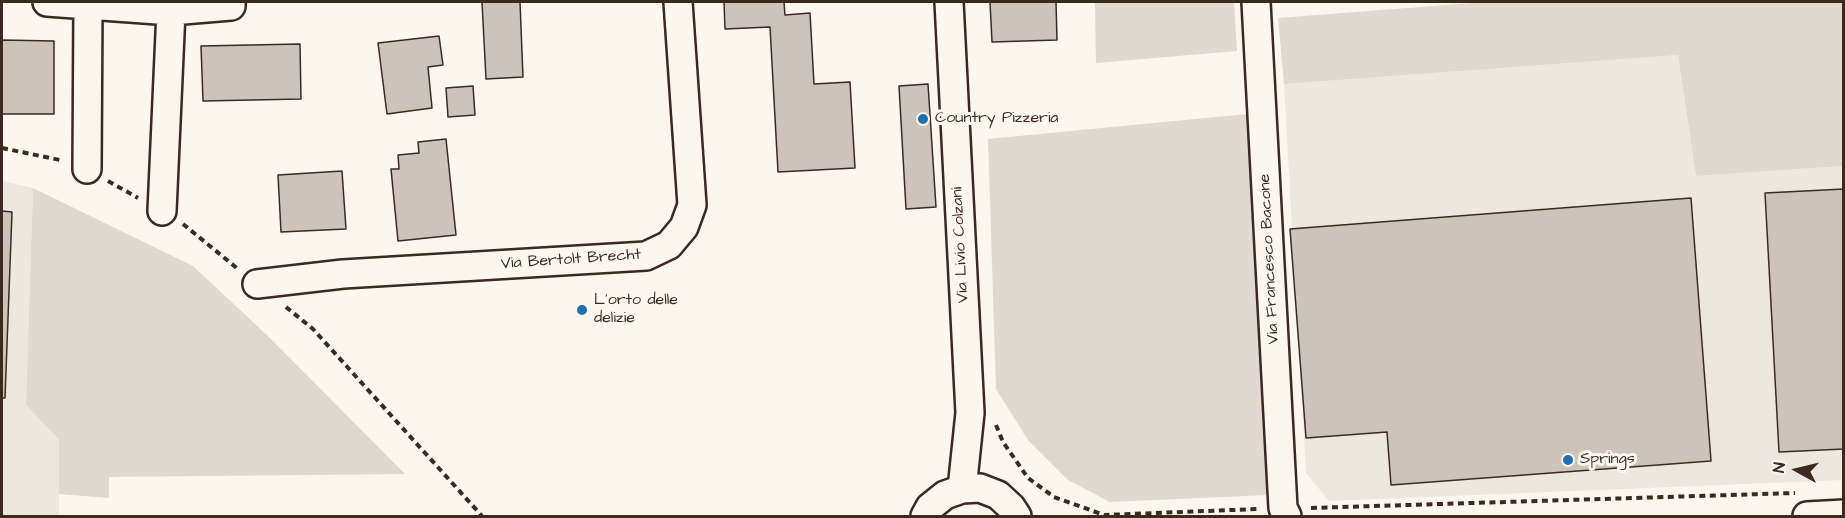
<!DOCTYPE html>
<html>
<head>
<meta charset="utf-8">
<style>
	body { margin:0 }
	#map { position:relative; width:1845px; height:518px; overflow:hidden; background:#fbf7ec; font-family:"Architects Daughter",sans-serif }
	canvas { display:block }
	.frame { position:absolute; inset:0; border:3px solid #3b2a1e; pointer-events:none }
	.north { position:absolute; left:1767px; top:440px; width:60px; height:60px; -webkit-text-stroke:4px #fbf7ec; paint-order:stroke; rotate:278deg; font-size:16px; font-weight:700; line-height:24px; text-align:center; color:#3b2a1e }
	.north::after { content:''; display:block; margin:auto; width:21px; height:27px; background:#3b2a1e; clip-path:polygon(50% 0,100% 100%,50% 72%,0 100%) }
</style>
</head>
<body>
<div id="map">
<canvas width="1845" height="518"></canvas>
<div class="frame"></div>
<div class="north">N</div>
</div>
<script>
const ctx = document.querySelector('canvas').getContext('2d');
ctx.lineJoin = 'round';
function fillPath(path, color) {
  ctx.fillStyle = color;
  ctx.fill(path, 'evenodd');
}
function shape(rows) {
  const path = new Path2D();
  for (const r of rows) {
    path.moveTo(r[0], r[1]);
    for (let i = 2; i < r.length; i += 2) path.lineTo(r[i], r[i + 1]);
  }
  return path;
}
function stroke(path, color, width, dash) {
  ctx.strokeStyle = color;
  ctx.lineWidth = width;
  ctx.lineCap = dash ? 'butt' : 'round';
  ctx.setLineDash(dash || []);
  ctx.stroke(path);
}
function write(font, color, halo, rows, align = 'center') {
  ctx.font = font + ' "Architects Daughter",sans-serif';
  ctx.lineWidth = 6;
  ctx.setLineDash([]);
  ctx.textBaseline = 'middle';
  ctx.strokeStyle = halo;
  ctx.fillStyle = color;
  for (const [text, x, y, turn = 0] of rows) {
    ctx.save();
    ctx.translate(x, y);
    ctx.rotate((+turn || 0) * Math.PI / 180);
    ctx.textAlign = isNaN(turn) ? turn : align;
    if (halo) ctx.strokeText(text, 0, 0);
    ctx.fillText(text, 0, 0);
    ctx.restore();
  }
}
fillPath(shape([
	[1678,55,1696,176,1843,166,1843,480,1329,501,1306,473,1284,84],
	[2,181,33,188,26,405,59,440,59,516,2,516]
]), '#ede8dd');
fillPath(shape([
	[1095,2,1234,2,1237,51,1096,63],
	[1484,2,1843,2,1843,166,1696,176,1678,55,1284,84,1278,18],
	[1247,114,1269,495,1110,502,1068,480,1028,440,996,389,988,139],
	[33,188,193,266,270,338,405,474,109,477,109,498,59,494,59,440,26,405]
]), '#dfd9ce');
const building = shape([
	[482,2,520,2,523,77,486,79,482,2],
	[724,2,784,2,785,15,810,13,814,84,850,82,855,168,778,172,770,27,725,29,724,2],
	[990,2,1056,2,1057,40,992,42,990,2],
	[439,36,443,65,428,67,432,108,387,114,378,43,439,36],
	[2,40,54,41,54,114,2,114,2,40],
	[300,44,301,99,203,101,201,46,300,44],
	[928,84,936,207,906,209,899,86,928,84],
	[473,86,475,115,448,117,446,88,473,86],
	[446,139,456,235,398,241,391,169,399,169,398,155,419,153,418,142,446,139],
	[342,171,346,229,281,232,278,175,342,171],
	[1844,189,1844,449,1779,452,1765,193,1844,189],
	[1691,198,1711,461,1391,485,1387,432,1306,438,1290,229,1691,198],
	[2,211,12,212,5,398,2,398,2,211]
]);
fillPath(building, '#ccc4b9');
stroke(building, '#3b2a1e', 1.5);
const minor = shape([
	[47,2,171,11,162,211],
	[949,2,970,413,962,489],
	[1256,2,1283,508,1287,516],
	[171,11,231,6,231,2],
	[87,169,88,4],
	[257,284,343,274,646,256,669,245,684,227,692,205,678,2],
	[925,516,930,507,945,495,962,489,980,488,998,495,1011,507,1017,516],
	[1807,516,1844,514]
]);
stroke(minor, '#3b2a1e', 32);
stroke(shape([
	[2,148,60,160],
	[108,181,138,198],
	[183,224,238,269],
	[286,307,313,329,482,516],
	[996,425,1003,442,1028,478,1054,497,1104,515,1258,509],
	[1311,508,1795,493]
]), '#3b2a1e', 4, [6, 4.5]);
stroke(minor, '#fbf7ec', 27);
for (const [x, y, r, color] of [
	[923,119,6,"#1f6fb2"],
	[582,310,6,"#1f6fb2"],
	[1568,460,6,"#1f6fb2"]
]) {
  const dot = new Path2D();
  dot.arc(x, y, r, 0, 2 * Math.PI);
  ctx.fillStyle = color;
  ctx.fill(dot);
  stroke(dot, '#fbf7ec', 2);
}
write('16px', '#3b2a1e', '#fbf7ec', [
	["Country Pizzeria",935,119],
	["L'orto delle",594,301],
	["delizie",594,319],
	["Springs",1580,460]
], 'left');
write('16px', '#3b2a1e', '#fbf7ec', [
	["Via Livio Colzani",961,245,-93],
	["Via Francesco Bacone",1270,259,-93],
	["Via Bertolt Brecht",571,260,-4]
]);
</script>
</body>
</html>
